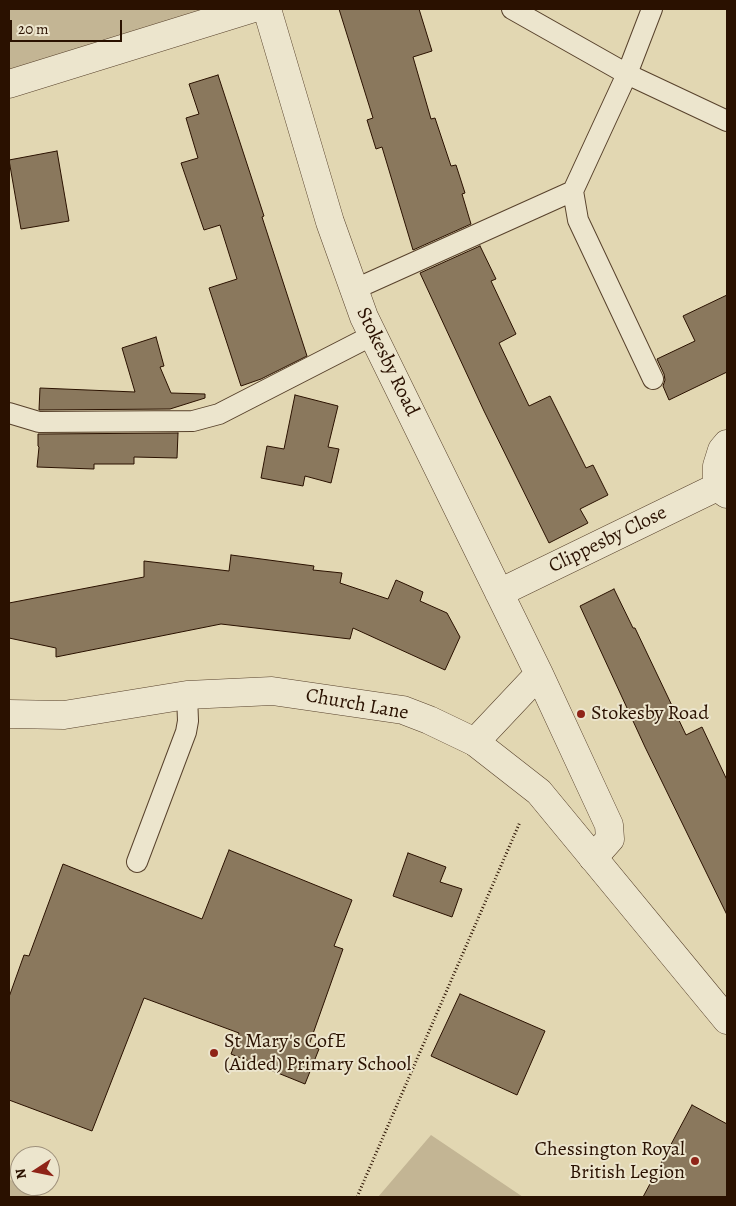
<!DOCTYPE html>
<html>
<head>
<meta charset="utf-8">
<style>
	body { margin:0 }
	#map { position:relative; width:736px; height:1206px; overflow:hidden; background:#e2d7b2; font-family:Alegreya,serif }
	canvas { display:block }
	.frame { position:absolute; inset:0; border:10px solid #2a1100; pointer-events:none }
	.north { position:absolute; left:10px; top:1146px; width:50px; height:50px; box-sizing:border-box; background:#ece5cd; border:1px solid #9e907b; border-radius:50%; rotate:259deg; font-size:14px; font-weight:700; line-height:20px; text-align:center; color:#2a1100 }
	.north::after { content:''; display:block; margin:auto; width:18px; height:22px; background:#8f2418; clip-path:polygon(50% 0,100% 100%,50% 72%,0 100%) }
	.scale { position:absolute; left:10px; top:20px; width:112px; height:22px; box-sizing:border-box; border:2px solid #2a1100; border-top:0; padding-left:6px; font-size:15px; line-height:18px; white-space:nowrap; color:#2a1100; -webkit-text-stroke:4px #ece5cd; paint-order:stroke }
</style>
</head>
<body>
<div id="map">
<canvas width="736" height="1206"></canvas>
<div class="frame"></div>
<div class="north">N</div>
<div class="scale">20 m</div>
</div>
<script>
const ctx = document.querySelector('canvas').getContext('2d');
ctx.lineJoin = 'round';
function fillPath(path, color) {
  ctx.fillStyle = color;
  ctx.fill(path, 'evenodd');
}
function shape(rows) {
  const path = new Path2D();
  for (const r of rows) {
    path.moveTo(r[0], r[1]);
    for (let i = 2; i < r.length; i += 2) path.lineTo(r[i], r[i + 1]);
  }
  return path;
}
function stroke(path, color, width, dash) {
  ctx.strokeStyle = color;
  ctx.lineWidth = width;
  ctx.lineCap = dash ? 'butt' : 'round';
  ctx.setLineDash(dash || []);
  ctx.stroke(path);
}
function write(font, color, halo, rows, align = 'center') {
  ctx.font = font + ' Alegreya,serif';
  ctx.lineWidth = 4;
  ctx.setLineDash([]);
  ctx.textBaseline = 'middle';
  ctx.strokeStyle = halo;
  ctx.fillStyle = color;
  for (const [text, x, y, turn = 0] of rows) {
    ctx.save();
    ctx.translate(x, y);
    ctx.rotate((+turn || 0) * Math.PI / 180);
    ctx.textAlign = isNaN(turn) ? turn : align;
    if (halo) ctx.strokeText(text, 0, 0);
    ctx.fillText(text, 0, 0);
    ctx.restore();
  }
}
fillPath(shape([
	[9,9,251,9,9,84],
	[431,1135,523,1197,378,1197],
	[9,1179,20,1186,40,1197,9,1197]
]), '#c3b594');
const building = shape([
	[339,9,419,9,432,51,413,57,431,119,435,118,451,166,456,165,465,193,462,194,471,224,413,250,382,147,376,149,367,120,373,118,339,9],
	[218,75,264,216,262,217,307,356,261,379,241,386,209,288,237,279,220,225,204,230,181,163,198,158,186,118,199,114,189,84,218,75],
	[57,151,69,221,21,229,9,160,57,151],
	[480,246,496,279,491,281,516,334,499,343,529,406,550,396,586,468,593,465,608,495,580,509,588,523,549,543,484,411,420,273,480,246],
	[727,295,727,372,669,400,663,386,665,380,664,374,657,359,695,341,683,316,727,295],
	[156,337,164,366,160,367,171,393,205,394,205,398,170,409,39,410,40,388,135,392,122,348,156,337],
	[295,395,338,406,328,447,339,449,331,483,305,476,303,486,261,478,267,446,284,449,295,395],
	[178,433,177,458,134,457,134,464,94,464,94,469,37,467,39,447,38,446,38,434,178,433],
	[231,555,314,566,313,570,342,573,340,583,388,599,396,580,423,592,420,601,447,613,460,637,445,670,353,628,350,639,221,624,56,657,56,648,9,638,9,603,144,577,144,561,229,571,231,555],
	[614,589,633,628,635,628,686,735,702,727,727,780,727,915,645,747,580,606,614,589],
	[229,850,352,900,334,946,343,949,309,1045,319,1049,305,1084,231,1054,239,1033,144,998,92,1131,9,1100,9,997,24,955,29,956,63,864,202,919,229,850],
	[408,853,446,867,440,882,462,889,452,917,393,896,408,853],
	[460,994,545,1031,517,1095,431,1056,460,994],
	[692,1105,727,1124,727,1197,643,1197,692,1105]
]);
fillPath(building, '#8a785d');
stroke(building, '#2a1100', 1);
const service = shape([
	[512,9,627,74,727,121],
	[573,191,578,220,653,379],
	[353,290,573,191,627,74,652,9],
	[9,413,39,422,193,421,219,414,373,335],
	[137,862,186,732,188,721,187,695]
]);
const minor = shape([
	[267,9,330,222,364,317,539,674,609,825,610,839,593,858],
	[9,84,251,9],
	[727,444,722,450,717,466,717,487,727,494],
	[499,593,717,487],
	[475,742,539,674]
]);
const tertiary = shape([
	[9,714,64,715,187,695,272,691,403,710,429,720,475,742,539,792,727,1020]
]);
stroke(service, '#58422c', 22);
stroke(minor, '#58422c', 29);
stroke(tertiary, '#58422c', 29);
stroke(shape([
	[357,1197,520,822]
]), '#2a1100', 3, [1, 2.5]);
stroke(service, '#ece5cd', 20);
stroke(minor, '#ece5cd', 28);
stroke(tertiary, '#ece5cd', 28);
for (const [x, y, r, color] of [
	[581,714,5,"#8f2418"],
	[214,1053,5,"#8f2418"],
	[695,1161,5,"#8f2418"]
]) {
  const dot = new Path2D();
  dot.arc(x, y, r, 0, 2 * Math.PI);
  ctx.fillStyle = color;
  ctx.fill(dot);
  stroke(dot, '#ece5cd', 2);
}
write('20px', '#2a1100', '#ece5cd', [
	["Stokesby Road",387,362,64],
	["Clippesby Close",608,540,-26],
	["Church Lane",357,705,10]
]);
write('20px', '#2a1100', '#ece5cd', [
	["Stokesby Road",591,714],
	["St Mary's CofE",224,1042],
	["(Aided) Primary School",224,1065],
	["Chessington Royal",685,1150,"right"],
	["British Legion",685,1173,"right"]
], 'left');
</script>
</body>
</html>
